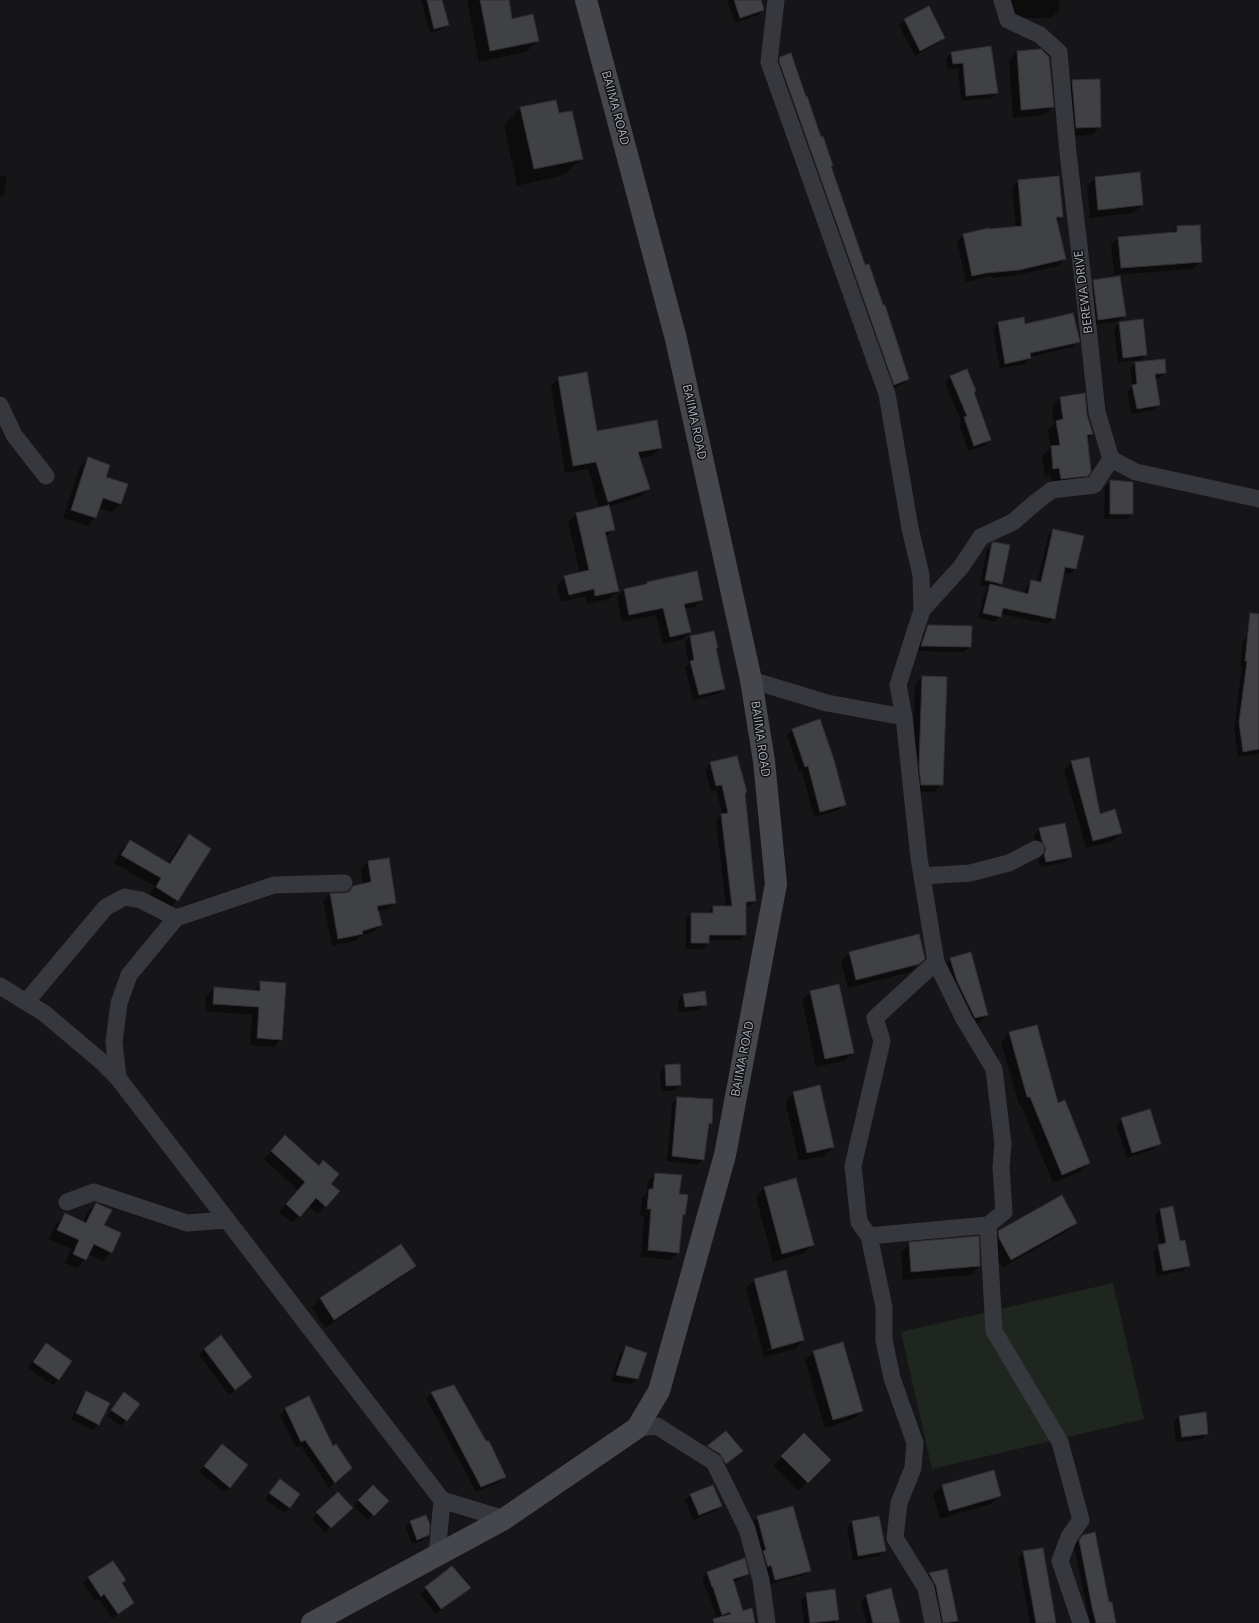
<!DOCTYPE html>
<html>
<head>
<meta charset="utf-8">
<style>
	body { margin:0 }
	canvas { display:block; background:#161618 }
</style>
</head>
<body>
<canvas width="1259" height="1623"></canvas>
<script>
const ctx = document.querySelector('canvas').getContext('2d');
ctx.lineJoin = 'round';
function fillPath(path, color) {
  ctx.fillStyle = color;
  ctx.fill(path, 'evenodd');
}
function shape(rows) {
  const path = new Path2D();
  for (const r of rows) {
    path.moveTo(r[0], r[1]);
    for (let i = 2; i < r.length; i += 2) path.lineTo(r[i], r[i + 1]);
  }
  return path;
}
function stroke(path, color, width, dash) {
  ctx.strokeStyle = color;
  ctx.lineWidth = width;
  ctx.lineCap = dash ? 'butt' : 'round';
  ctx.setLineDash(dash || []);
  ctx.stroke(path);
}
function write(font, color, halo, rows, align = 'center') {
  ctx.font = font + ' "Open Sans",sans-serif';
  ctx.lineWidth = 3;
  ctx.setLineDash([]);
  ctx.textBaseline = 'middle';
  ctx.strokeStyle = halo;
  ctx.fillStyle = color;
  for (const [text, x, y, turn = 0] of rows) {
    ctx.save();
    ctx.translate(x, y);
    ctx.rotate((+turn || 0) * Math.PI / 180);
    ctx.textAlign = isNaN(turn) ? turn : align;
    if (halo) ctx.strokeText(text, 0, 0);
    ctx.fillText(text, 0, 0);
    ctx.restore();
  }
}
fillPath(shape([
	[1113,1283,1144,1419,932,1469,901,1332]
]), '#1e261f');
fillPath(shape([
	[421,0,442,0,448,25,443,29,430,33],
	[467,0,508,0,512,20,538,41,526,52,479,62],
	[727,0,760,0,763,10,758,15,735,23],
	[1005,0,1059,0,1059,10,1051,18,1007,18],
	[928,8,944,38,938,43,915,56,899,26,905,20],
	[990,47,997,92,992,98,961,101,958,68,947,69,946,59,951,53],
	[1017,52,1053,107,1044,115,1013,118,1009,61],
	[780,58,805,98,832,165,831,167,864,266,908,379,903,384,889,390,774,64],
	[1099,80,1100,126,1092,135,1068,136,1063,89,1072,81],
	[521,108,558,115,582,158,564,175,517,186,504,125],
	[0,175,7,177,4,194,0,197],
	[1096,178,1142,205,1133,213,1090,218,1087,186],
	[1019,181,1062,216,1056,221,1064,259,1058,266,1012,276,992,278,992,276,966,282,957,241,964,235,1016,228,1012,187],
	[1177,227,1201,261,1193,269,1114,275,1111,245,1119,238,1171,234],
	[1093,281,1125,316,1119,321,1093,325,1088,286],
	[1023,318,1024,325,1078,341,1073,347,1030,357,1025,364,1000,369,993,329,998,323],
	[1120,323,1146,355,1138,362,1165,373,1159,378,1154,379,1159,404,1153,410,1131,414,1127,391,1132,387,1130,368,1138,360,1118,363,1114,329],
	[951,376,990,440,984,446,968,451,959,424,961,421,945,382],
	[559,378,596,432,661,447,653,456,639,458,648,489,640,497,608,507,614,529,605,537,618,591,610,599,587,604,586,596,561,602,557,585,565,577,580,573,568,522,577,514,599,508,588,469,565,473,551,386],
	[1060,398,1086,415,1092,434,1086,440,1087,475,1079,484,1052,487,1051,476,1045,477,1042,456,1051,447,1048,430,1054,424,1052,406],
	[88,458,105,478,120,504,112,512,99,508,96,517,87,526,63,518,80,467],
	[1110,481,1132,513,1127,519,1104,519,1105,487],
	[1053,530,1075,569,1070,574,1063,573,1054,618,1048,624,1001,614,1000,617,994,622,978,618,985,591,989,587,980,585,987,549,993,544,1001,583,997,587,1024,594,1026,587,1031,582,1037,583,1048,536],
	[648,583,702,599,695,607,684,609,690,632,683,639,663,644,656,615,622,622,617,597,624,590,645,585],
	[928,626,970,647,964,652,916,651,922,632],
	[690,636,717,648,715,649,724,689,718,694,693,700,685,667,689,664,685,642],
	[1248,636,1259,637,1259,754,1238,757,1234,728,1242,666,1240,666,1243,641],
	[922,677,942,784,934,792,914,792,912,774,915,685],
	[793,730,844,805,839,810,814,817,802,771,799,772,787,735],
	[1089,759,1099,815,1121,833,1113,841,1086,848,1064,770,1071,762],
	[711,763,744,793,755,901,750,906,745,907,745,935,740,940,708,940,708,943,702,949,686,949,686,919,691,914,708,914,713,907,726,907,716,820,722,814,716,790,711,791,705,769],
	[1040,829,1071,856,1065,862,1040,867,1039,861,1041,855,1037,847,1034,835],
	[189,836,177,900,170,908,149,895,154,886,114,863,122,849,130,841,168,864,181,843],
	[388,859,395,902,388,909,377,911,381,925,374,932,360,936,355,941,332,946,323,901,330,894,347,893,354,887,363,885,361,869,368,862],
	[850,952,924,958,910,972,848,988,841,961],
	[951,959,987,1015,979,1023,967,1026,942,967],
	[261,983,281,1039,274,1047,250,1045,252,1015,205,1011,206,996,214,988,253,991],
	[810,992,853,1053,844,1061,816,1067,802,1000],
	[683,995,705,1004,700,1010,679,1012,678,1000],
	[1010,1033,1089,1163,1080,1172,1053,1183,1021,1105,1019,1105,1001,1042],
	[666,1066,680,1085,674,1091,661,1091,660,1071],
	[794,1093,833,1147,824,1156,799,1161,785,1101],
	[677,1098,711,1123,707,1127,703,1159,698,1165,667,1161,672,1104],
	[1122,1119,1160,1143,1154,1149,1127,1158,1116,1125],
	[278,1144,338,1191,318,1214,308,1206,292,1223,279,1212,298,1190,264,1159],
	[656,1174,678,1194,684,1214,681,1217,678,1253,670,1260,641,1257,644,1216,640,1216,642,1197,647,1193,648,1181],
	[795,1180,813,1245,804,1253,773,1262,756,1197,764,1188],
	[96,1204,111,1252,103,1261,88,1254,85,1260,77,1268,65,1263,71,1249,49,1239,57,1223,66,1215,83,1223,87,1213],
	[1173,1208,1179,1242,1189,1265,1183,1271,1157,1276,1153,1252,1160,1246,1155,1216,1160,1210],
	[1075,1222,1067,1231,1002,1268,991,1247,990,1240,999,1231],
	[978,1237,979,1266,971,1275,903,1280,901,1252,910,1243],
	[401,1246,414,1266,406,1274,325,1328,312,1307,320,1299],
	[755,1280,803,1340,795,1349,764,1357,746,1288],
	[795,1342,795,1344,768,1351,767,1349],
	[46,1344,58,1380,53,1385,28,1368,40,1350],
	[626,1347,645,1353,637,1379,631,1385,611,1381,620,1353],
	[204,1349,245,1382,229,1395,199,1355],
	[814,1352,862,1411,853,1419,825,1428,805,1360],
	[87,1393,98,1424,93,1430,71,1419,81,1398],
	[432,1393,504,1477,499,1483,476,1492,426,1398],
	[124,1394,138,1404,121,1426,107,1416],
	[308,1397,345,1474,329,1488,300,1445,296,1447,280,1415,285,1409],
	[1179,1416,1207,1433,1202,1439,1176,1442,1174,1422],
	[726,1432,741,1451,720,1469,703,1452],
	[804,1435,830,1460,799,1491,773,1466],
	[222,1445,230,1487,224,1492,199,1472],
	[993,1471,1000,1495,991,1504,940,1519,933,1494,942,1486],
	[280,1480,290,1508,284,1513,265,1499],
	[373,1486,387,1501,368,1520,354,1506],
	[338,1494,351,1508,325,1533,312,1519],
	[691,1495,721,1506,715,1511,693,1520,685,1500],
	[758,1517,809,1571,804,1575,770,1584,753,1522],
	[878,1517,885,1551,879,1556,853,1561,847,1528,852,1522],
	[411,1521,428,1535,422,1541,412,1544,405,1527],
	[1083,1535,1109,1604,1115,1623,1090,1623,1074,1546],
	[1024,1552,1055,1620,1057,1620,1057,1623,1030,1623,1018,1558],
	[452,1568,464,1593,435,1614,420,1594],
	[946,1570,958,1623,936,1623,924,1579,929,1574],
	[707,1573,748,1573,742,1579,733,1582,742,1612,754,1623,726,1623,717,1620,708,1592,707,1592,702,1578],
	[89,1578,125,1580,121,1584,133,1603,112,1619,99,1599,95,1601,83,1583],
	[890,1589,899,1623,866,1623,861,1602,866,1596],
	[807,1594,838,1619,834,1623,804,1623,801,1600]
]), '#0007');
const building = shape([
	[427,0,442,0,449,25,434,29,427,0],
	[480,0,509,0,512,19,533,14,539,41,490,51,480,0],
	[734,0,761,0,764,10,740,18,734,0],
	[929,6,945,38,920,51,904,19,929,6],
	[991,46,998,93,966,96,963,63,953,64,951,52,991,46],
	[1041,49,1049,57,1054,107,1021,110,1017,51,1041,49],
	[791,53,806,97,807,96,821,137,823,136,833,166,831,166,865,265,869,264,883,305,885,305,909,379,894,385,779,61,780,57,791,53],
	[1100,79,1101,127,1076,128,1072,80,1100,79],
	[556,100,559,113,572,111,583,159,534,169,520,107,556,100],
	[1140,172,1143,205,1098,210,1095,177,1140,172],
	[1059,176,1063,217,1056,217,1066,259,1019,270,986,273,972,276,963,234,989,228,989,229,1022,226,1018,180,1059,176],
	[1200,225,1202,262,1121,268,1118,237,1177,232,1177,226,1200,225],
	[1120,276,1126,316,1098,320,1093,280,1120,276],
	[1073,313,1080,342,1030,353,1031,358,1005,364,998,322,1024,317,1025,324,1073,313],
	[1143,319,1147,355,1123,358,1119,322,1143,319],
	[1165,359,1166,373,1155,374,1160,405,1137,409,1132,385,1137,384,1135,362,1165,359],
	[967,369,976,391,974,392,991,440,974,446,964,417,967,416,950,376,967,369],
	[587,372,597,431,657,420,662,448,638,452,650,489,608,502,596,462,573,466,558,377,587,372],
	[1085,393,1087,415,1093,434,1087,435,1091,472,1088,476,1061,479,1059,468,1053,469,1051,446,1060,445,1056,421,1063,419,1060,397,1085,393],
	[88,457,110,465,106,477,128,484,121,504,103,498,96,518,71,510,88,457],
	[1110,480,1133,482,1133,514,1110,514,1110,480],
	[609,505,615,530,605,532,619,591,595,596,594,589,569,595,564,576,589,570,576,513,609,505],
	[1053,529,1084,536,1076,569,1065,567,1055,619,1003,608,1001,617,983,613,990,584,1028,594,1031,580,1041,582,1053,529],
	[994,542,1010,545,1002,584,985,580,992,543,994,542],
	[697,571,703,600,684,604,691,632,670,637,663,608,629,615,624,589,647,584,647,582,697,571],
	[1250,613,1259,614,1259,749,1243,752,1239,722,1247,661,1245,661,1250,613],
	[928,625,972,626,971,647,921,646,928,625],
	[714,631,718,648,716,648,725,689,699,695,690,661,694,660,690,636,714,631],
	[922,676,947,677,943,785,921,785,919,766,922,676],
	[820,719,834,760,846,805,820,812,808,766,805,767,792,729,820,719],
	[737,756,747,792,745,793,756,901,746,902,746,935,709,935,709,943,691,943,691,913,713,913,713,906,732,906,721,814,728,813,722,785,716,786,710,762,737,756],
	[1089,757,1100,814,1115,809,1122,833,1093,841,1071,761,1089,757],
	[1065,823,1072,857,1046,862,1044,854,1046,849,1042,841,1039,828,1065,823],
	[189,834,211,849,178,901,156,887,161,878,121,855,130,840,170,864,189,834],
	[389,858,396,903,377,906,382,925,362,931,363,934,338,939,330,893,345,893,350,891,353,886,371,882,368,861,389,858],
	[919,934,925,959,919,964,856,980,849,952,919,934],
	[971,952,988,1015,975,1018,957,981,950,958,971,952],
	[260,981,286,983,282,1040,257,1038,259,1007,213,1004,214,987,260,991,260,981],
	[839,984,854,1053,825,1059,810,991,839,984],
	[705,991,707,1005,685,1007,683,994,705,991],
	[1037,1025,1058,1103,1065,1100,1090,1163,1062,1175,1030,1097,1027,1097,1009,1032,1037,1025],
	[680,1064,681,1085,666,1086,665,1065,680,1064],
	[820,1085,834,1147,807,1153,793,1092,820,1085],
	[677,1097,713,1099,712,1124,709,1123,704,1160,672,1156,677,1097],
	[1150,1109,1161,1144,1132,1153,1121,1118,1150,1109],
	[285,1135,319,1166,323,1160,339,1174,331,1184,340,1191,326,1207,316,1198,300,1217,286,1204,305,1182,271,1151,285,1135],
	[655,1173,682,1175,679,1194,688,1195,685,1215,683,1214,679,1253,648,1250,651,1209,647,1209,649,1189,653,1189,655,1173],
	[796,1178,814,1245,782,1254,764,1187,796,1178],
	[1062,1195,1077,1223,1011,1260,999,1238,998,1231,1062,1195],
	[96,1203,112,1210,104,1225,121,1233,112,1253,94,1244,86,1260,73,1254,79,1240,57,1230,65,1213,86,1223,96,1203],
	[1173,1206,1180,1241,1185,1240,1190,1266,1163,1271,1158,1245,1166,1243,1160,1209,1173,1206],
	[979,1236,980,1266,911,1272,909,1242,979,1236],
	[401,1244,416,1266,334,1320,320,1298,401,1244],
	[786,1270,804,1340,772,1349,754,1279,786,1270],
	[221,1335,252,1377,235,1390,204,1349,221,1335],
	[843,1342,863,1411,833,1420,813,1351,843,1342],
	[46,1343,72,1361,59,1380,33,1362,46,1343],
	[626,1346,647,1353,638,1379,616,1375,626,1346],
	[454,1385,486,1441,489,1441,506,1477,481,1487,431,1392,454,1385],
	[86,1391,110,1403,99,1425,76,1413,86,1391],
	[124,1392,140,1404,127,1421,111,1410,124,1392],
	[309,1396,333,1446,336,1444,352,1468,335,1483,305,1440,301,1442,285,1408,309,1396],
	[1206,1412,1208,1434,1182,1437,1179,1416,1206,1412],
	[726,1431,743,1451,726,1464,720,1454,707,1446,726,1431],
	[804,1433,831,1460,808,1483,781,1456,804,1433],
	[222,1444,248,1465,230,1488,204,1466,222,1444],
	[994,1470,1001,1496,949,1511,942,1485,994,1470],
	[280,1479,300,1494,290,1508,269,1493,280,1479],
	[373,1485,389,1501,374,1516,358,1500,373,1485],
	[713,1485,722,1506,699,1515,690,1494,713,1485],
	[338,1492,353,1508,331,1528,316,1512,338,1492],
	[793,1506,811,1571,775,1580,771,1565,768,1567,763,1551,766,1550,757,1516,793,1506],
	[426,1515,430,1525,429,1535,417,1540,410,1521,426,1515],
	[879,1516,886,1551,858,1556,852,1521,879,1516],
	[1095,1532,1109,1602,1112,1602,1116,1623,1096,1623,1092,1607,1079,1540,1083,1535,1095,1532],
	[1043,1548,1056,1623,1036,1623,1023,1551,1043,1548],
	[745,1558,749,1574,733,1579,743,1611,752,1608,755,1623,714,1623,713,1619,731,1614,730,1612,722,1615,713,1587,712,1587,707,1572,745,1558],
	[113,1561,126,1580,122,1583,134,1603,118,1614,104,1594,101,1597,88,1577,113,1561],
	[452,1566,471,1588,441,1609,425,1587,452,1566],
	[947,1569,958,1621,943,1623,936,1586,929,1573,947,1569],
	[891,1588,900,1623,873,1623,866,1595,891,1588],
	[835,1589,839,1620,810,1623,806,1593,835,1589]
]);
fillPath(building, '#404145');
stroke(building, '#303034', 1);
stroke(shape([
	[776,0,769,62,887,394,910,528,921,575,922,610,898,685,904,717,919,858,936,962,875,1018,882,1041,853,1166,859,1222,869,1236,884,1307,884,1340,892,1378,915,1443,913,1468,899,1503,895,1538,926,1588,933,1623],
	[1002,0,1008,20,1040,35,1059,52,1068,153,1083,280,1097,412,1111,459,1136,472,1259,499],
	[0,405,14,435,46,476],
	[922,610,961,567,981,537,1013,522,1036,502,1052,490,1094,485,1111,459],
	[751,680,827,703,904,717],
	[922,876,970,873,1009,863,1036,849],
	[0,986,44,1013,102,1062,118,1078,442,1500,504,1519],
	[26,1002,106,907,125,897,141,900,176,918],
	[118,1078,114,1042,119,1003,129,975,176,918,274,885,344,883],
	[67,1202,94,1192,187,1223,226,1220],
	[988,1225,994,1331,1060,1442,1081,1520,1069,1537,1060,1561,1081,1623],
	[869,1236,988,1225,1004,1212,1001,1167,1003,1144,994,1069,964,1019,936,962],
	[637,1428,657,1426,714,1462,747,1529,761,1580,767,1623],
	[437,1555,442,1500]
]), '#37383d', 17);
stroke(shape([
	[312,1623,504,1519,637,1428,659,1391,725,1155,776,884,764,761,751,680,676,339,586,0]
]), '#45474d', 22);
write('12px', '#a8adb8', '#111113', [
	["BAIIMA ROAD",615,108,75],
	["BEREWA DRIVE",1084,292,-97],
	["BAIIMA ROAD",694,422,78],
	["BAIIMA ROAD",760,739,82],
	["BAIIMA ROAD",743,1059,-79]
]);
</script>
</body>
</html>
